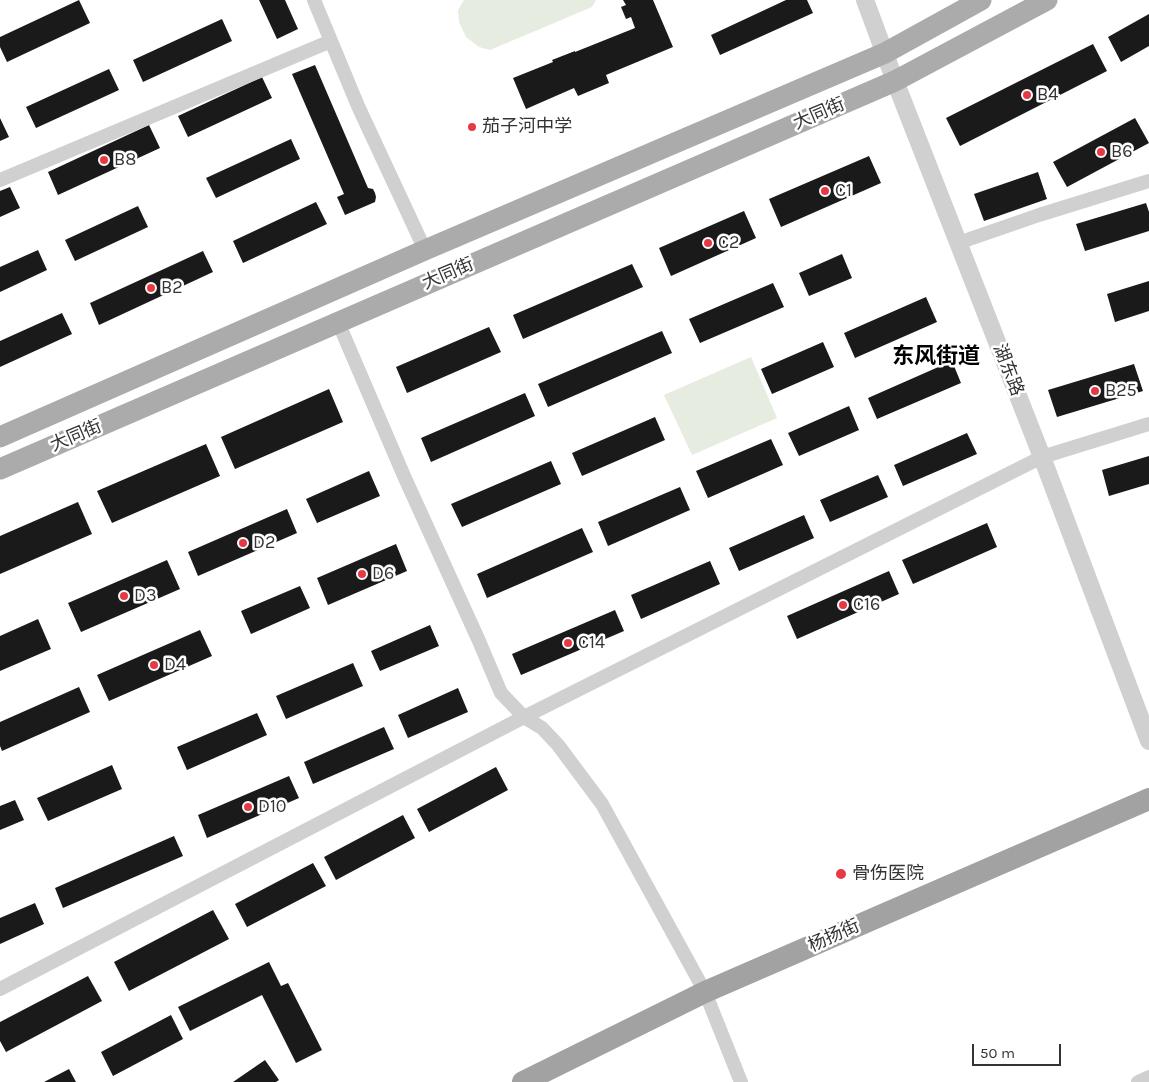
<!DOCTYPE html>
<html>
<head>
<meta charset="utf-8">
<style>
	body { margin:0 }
	#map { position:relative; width:1149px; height:1082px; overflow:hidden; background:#fff; font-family:Karla,sans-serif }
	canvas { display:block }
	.scale { position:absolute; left:972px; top:1044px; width:89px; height:22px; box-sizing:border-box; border:2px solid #333; border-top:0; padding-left:6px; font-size:15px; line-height:18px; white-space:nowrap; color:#333; -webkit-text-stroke:4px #fff; paint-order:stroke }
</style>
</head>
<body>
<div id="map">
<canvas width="1149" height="1082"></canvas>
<div class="scale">50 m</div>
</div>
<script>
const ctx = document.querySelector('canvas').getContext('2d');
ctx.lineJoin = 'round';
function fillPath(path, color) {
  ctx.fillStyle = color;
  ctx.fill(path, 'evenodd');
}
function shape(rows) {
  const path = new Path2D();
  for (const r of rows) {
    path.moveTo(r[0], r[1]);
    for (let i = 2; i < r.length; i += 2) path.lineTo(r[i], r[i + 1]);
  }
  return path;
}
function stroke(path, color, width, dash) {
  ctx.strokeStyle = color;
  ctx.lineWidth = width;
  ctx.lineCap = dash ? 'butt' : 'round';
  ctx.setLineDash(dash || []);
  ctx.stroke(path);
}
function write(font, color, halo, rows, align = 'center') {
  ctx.font = font + ' Karla,"Noto Sans SC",sans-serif';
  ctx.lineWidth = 5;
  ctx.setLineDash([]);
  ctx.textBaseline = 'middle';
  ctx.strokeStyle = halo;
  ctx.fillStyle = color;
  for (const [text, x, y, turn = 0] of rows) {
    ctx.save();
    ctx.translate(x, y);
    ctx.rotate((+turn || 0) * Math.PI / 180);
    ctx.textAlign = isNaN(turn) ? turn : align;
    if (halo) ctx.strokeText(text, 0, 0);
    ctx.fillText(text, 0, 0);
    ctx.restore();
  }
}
fillPath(shape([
	[464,0,596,0,592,7,490,50,479,47,466,37,459,22,458,10],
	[751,357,777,418,692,455,664,395]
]), '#e6ecdf');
fillPath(shape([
	[79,0,90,23,7,62,0,47,0,37],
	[259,0,285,0,298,29,277,39],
	[623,0,653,0,673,47,606,75,609,83,578,96,574,88,526,109,513,78,553,62,552,60,575,51,575,52,635,28,631,17,626,19,621,7,626,5],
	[786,0,807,0,813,13,720,55,711,35],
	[1149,14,1149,46,1121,62,1108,37],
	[222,19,232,41,143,82,133,60],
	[1093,44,1107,71,960,146,946,118],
	[315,65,368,188,373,189,375,193,376,197,375,202,345,215,337,197,344,194,292,74],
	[109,69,119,90,36,128,26,107],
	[262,77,272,98,188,137,178,116],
	[0,118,9,137,0,141],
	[1135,118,1149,143,1067,187,1053,162],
	[149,125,160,148,58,195,48,172],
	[291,139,300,159,216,198,206,178],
	[869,156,881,183,781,227,769,199],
	[1038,172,1047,199,984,221,974,194],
	[10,187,20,208,0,217,0,191],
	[316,202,327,224,243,263,233,241],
	[1146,203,1149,212,1149,231,1085,251,1076,224],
	[138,206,148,227,75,261,65,240],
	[744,211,756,238,671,276,659,248],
	[38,250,47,270,0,292,0,267],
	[203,251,213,272,99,325,90,303],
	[842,254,852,278,809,296,799,273],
	[632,264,643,287,523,339,513,315],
	[1149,281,1149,311,1115,322,1107,294],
	[773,283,784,307,700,343,689,319],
	[926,297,937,322,855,358,844,333],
	[62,313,72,334,0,367,0,341],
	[489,327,501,352,407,393,396,367],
	[662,331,672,353,548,407,538,384],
	[823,342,834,367,772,394,761,369],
	[952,361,961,383,877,419,868,398],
	[1134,364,1143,391,1057,417,1048,390],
	[329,389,343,422,235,469,221,437],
	[525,393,535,416,431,462,421,438],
	[849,406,859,430,799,456,788,433],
	[655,417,665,440,582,476,572,453],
	[967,433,977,454,903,486,894,465],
	[771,439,783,465,708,498,696,471],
	[206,444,220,476,112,523,97,491],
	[1149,456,1149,484,1109,496,1102,470],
	[551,461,561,484,462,527,451,504],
	[369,471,380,496,317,523,306,499],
	[878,475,888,497,830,522,820,500],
	[680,487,690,510,608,546,598,522],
	[78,502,92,534,0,574,0,536],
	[287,509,297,533,198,576,188,552],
	[804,515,814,538,739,571,729,548],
	[987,523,997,547,913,584,902,560],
	[582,528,593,552,487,598,477,574],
	[396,544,407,571,328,605,317,578],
	[167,560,180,589,81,632,68,603],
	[710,561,720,584,641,619,631,595],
	[889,571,899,594,797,639,787,616],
	[300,586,310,608,251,634,241,611],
	[615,610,624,631,521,675,512,654],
	[38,619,51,649,0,671,0,636],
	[430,625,439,646,380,671,371,651],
	[200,630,212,656,109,701,97,675],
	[353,663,363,686,286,719,276,696],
	[79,687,90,712,2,751,0,746,0,722],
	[458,688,468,712,408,738,398,715],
	[257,713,267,735,187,770,177,747],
	[384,727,394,749,313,784,304,762],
	[112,765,122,789,48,821,37,798],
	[496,767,508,790,429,832,417,809],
	[289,776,299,798,207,838,198,815],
	[15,800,24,820,0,830,0,806],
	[403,815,415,838,336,880,324,857],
	[174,836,183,856,63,908,55,888],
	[313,863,326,886,247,927,235,904],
	[35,903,44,924,0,944,0,918],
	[213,910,229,939,129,991,114,962],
	[269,962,281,986,288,983,322,1050,296,1063,262,995,190,1031,178,1007],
	[88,976,102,1001,6,1052,0,1041,0,1022],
	[171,1015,183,1039,113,1076,101,1052],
	[265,1060,279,1080,276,1082,233,1082],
	[69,1069,76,1082,44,1082]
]), '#1a1a1a');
stroke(shape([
	[314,0,358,106,425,250],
	[0,180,331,41],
	[958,243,1039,215,1149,181],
	[338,322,404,476,479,641,501,693,524,717,542,728,558,745,602,804,705,992,741,1082],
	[0,989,524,717,1042,457,1149,424],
	[1138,1082,1149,1077]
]), '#d0d0d0', 14);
stroke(shape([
	[865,0,895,81,1042,457,1149,741]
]), '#d0d0d0', 18);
stroke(shape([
	[0,437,425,250,885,53,981,0],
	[0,469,895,81,1047,0]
]), '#ababab', 21);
stroke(shape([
	[523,1082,705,992,1149,799]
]), '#a2a2a2', 22);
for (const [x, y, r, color] of [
	[1027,95,5,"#e63946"],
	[472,127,5,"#e63946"],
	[1101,152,5,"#e63946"],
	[104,160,5,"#e63946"],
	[825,191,5,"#e63946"],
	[708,243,5,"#e63946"],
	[151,288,5,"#e63946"],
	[1095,391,5,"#e63946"],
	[243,543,5,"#e63946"],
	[362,574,5,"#e63946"],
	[124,596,5,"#e63946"],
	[843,605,5,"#e63946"],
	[568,643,5,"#e63946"],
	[154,665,5,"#e63946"],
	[248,807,5,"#e63946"],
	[841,874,6,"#e63946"]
]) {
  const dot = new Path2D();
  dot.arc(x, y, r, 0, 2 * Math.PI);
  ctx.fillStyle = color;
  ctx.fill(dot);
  stroke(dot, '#fff', 2);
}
write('18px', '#333', '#fff', [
	["B4",1037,95],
	["茄子河中学",482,127],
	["B6",1111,152],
	["B8",114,160],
	["C1",835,191],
	["C2",718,243],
	["B2",161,288],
	["B25",1105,391],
	["D2",253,543],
	["D6",372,574],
	["D3",134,596],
	["C16",853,605],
	["C14",578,643],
	["D4",164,665],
	["D10",258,807],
	["骨伤医院",852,874]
], 'left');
write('18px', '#333', '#fff', [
	["大同街",819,114,-23],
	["大同街",448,274,-23],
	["湖东路",1008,370,69],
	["大同街",76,436,-23],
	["杨扬街",834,936,-24]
]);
write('bold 22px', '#000', '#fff', [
	["东风街道",936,357]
]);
</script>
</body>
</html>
